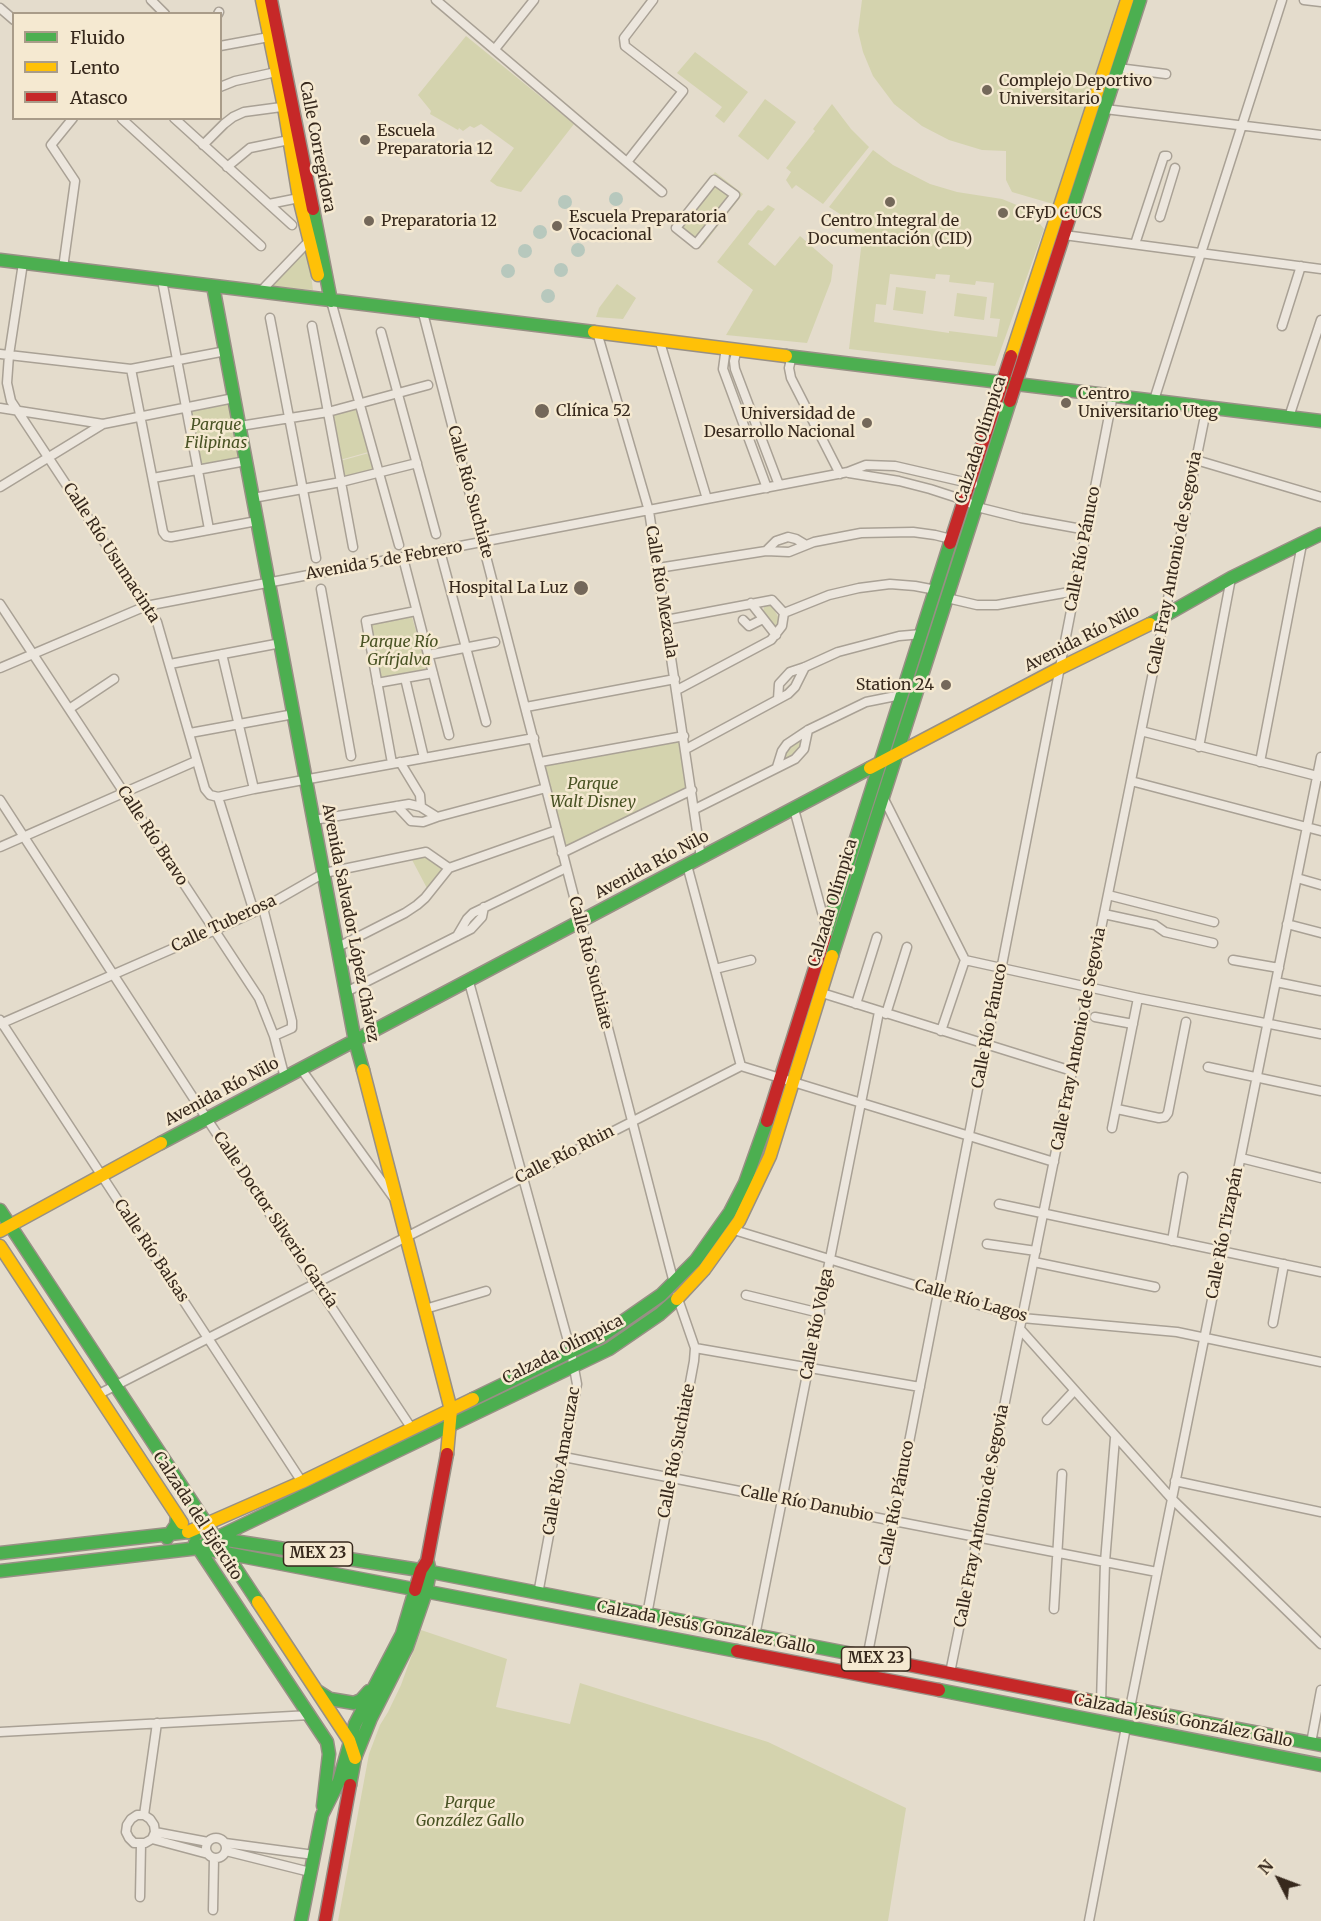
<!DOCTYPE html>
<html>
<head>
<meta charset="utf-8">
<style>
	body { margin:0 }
	#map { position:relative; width:1321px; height:1921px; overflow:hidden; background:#e4dccc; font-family:Merriweather,serif }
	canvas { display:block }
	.legend { position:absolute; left:12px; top:12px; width:210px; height:108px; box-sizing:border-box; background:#f5e9d1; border:2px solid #a99c89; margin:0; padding:8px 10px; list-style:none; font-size:18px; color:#37291d }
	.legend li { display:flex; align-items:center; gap:12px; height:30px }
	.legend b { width:30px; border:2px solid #a99c89 }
	.north { position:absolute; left:1249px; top:1849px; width:60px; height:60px; -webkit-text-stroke:4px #f5e9d1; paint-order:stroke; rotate:312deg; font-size:16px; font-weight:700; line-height:24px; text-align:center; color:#37291d }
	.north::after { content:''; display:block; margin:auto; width:21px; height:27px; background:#37291d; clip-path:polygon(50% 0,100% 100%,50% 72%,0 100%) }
</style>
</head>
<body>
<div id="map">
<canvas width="1321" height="1921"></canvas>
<ul class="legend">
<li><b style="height:8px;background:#4caf50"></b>Fluido</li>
<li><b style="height:8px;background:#ffc107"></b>Lento</li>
<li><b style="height:8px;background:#c62828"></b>Atasco</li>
</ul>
<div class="north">N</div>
</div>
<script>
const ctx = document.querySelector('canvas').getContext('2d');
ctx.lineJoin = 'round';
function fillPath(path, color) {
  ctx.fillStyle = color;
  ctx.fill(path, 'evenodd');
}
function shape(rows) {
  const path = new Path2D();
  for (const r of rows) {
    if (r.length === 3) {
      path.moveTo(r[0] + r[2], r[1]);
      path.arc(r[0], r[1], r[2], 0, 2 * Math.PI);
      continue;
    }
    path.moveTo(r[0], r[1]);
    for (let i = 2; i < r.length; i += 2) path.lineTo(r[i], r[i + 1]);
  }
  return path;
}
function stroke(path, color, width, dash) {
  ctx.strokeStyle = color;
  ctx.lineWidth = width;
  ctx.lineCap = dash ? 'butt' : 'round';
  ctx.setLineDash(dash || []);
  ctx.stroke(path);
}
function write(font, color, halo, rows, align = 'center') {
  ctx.font = font + ' Merriweather,serif';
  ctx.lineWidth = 5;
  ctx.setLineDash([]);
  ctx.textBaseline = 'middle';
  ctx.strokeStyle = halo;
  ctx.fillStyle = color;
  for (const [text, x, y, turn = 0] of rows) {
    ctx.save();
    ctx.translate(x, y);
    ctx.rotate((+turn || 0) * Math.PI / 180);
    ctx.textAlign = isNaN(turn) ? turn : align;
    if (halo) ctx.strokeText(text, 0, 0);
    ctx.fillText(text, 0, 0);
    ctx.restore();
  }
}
fillPath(shape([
	[862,0,1119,0,1053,204,1012,192,1006,180,1006,151,982,150,949,140,922,126,894,104,873,76,863,52,858,31],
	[466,36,574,124,521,192,497,186,490,181,514,148,481,124,474,128,470,126,463,131,459,128,458,130,430,114,431,111,418,95],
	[695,52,748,92,724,123,715,116,722,107,677,73],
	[765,99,796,122,768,160,738,136],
	[832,104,851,129,869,147,823,204,796,185,792,189,786,180,791,172,786,168,815,131,813,129],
	[873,150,893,165,930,184,957,192,1002,199,1029,210,1044,229,995,366,849,349,862,240,843,216,829,207],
	[890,274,935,279,936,274,950,275,949,282,975,285,976,281,994,283,990,318,1000,319,997,337,949,331,949,333,874,322,876,304,886,305],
	[715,172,743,194,703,245,675,222],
	[768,205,775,209,748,244,775,266,800,236,833,265,831,281,807,343,726,335,753,290,717,262,758,210,762,211],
	[307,246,313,290,271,286],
	[617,284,636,298,623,319,596,317,599,308],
	[896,287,926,291,923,314,893,310],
	[957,293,987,297,984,320,954,316],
	[234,398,246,461,198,470,186,407],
	[359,405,372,451,340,460,331,414],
	[369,453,375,472,343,480,340,461],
	[767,605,772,606,780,620,779,625,772,626,763,612,764,607],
	[412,617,428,672,381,681,371,624],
	[684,736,692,790,562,853,540,762],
	[798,741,802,743,802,752,785,761,787,749],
	[427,853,448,868,429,892,410,856],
	[421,1630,507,1659,496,1707,570,1724,580,1683,768,1742,906,1808,888,1921,338,1921,369,1754,380,1725,388,1712,401,1685]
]), '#d4d3ae');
fillPath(shape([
	[616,199,7],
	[565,202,7],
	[540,232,7],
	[578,250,7],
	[525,251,7],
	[561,270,7],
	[508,271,7],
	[548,296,7]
]), '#b7c8bd');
const street = shape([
	[151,0,165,14],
	[436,0,662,192],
	[1304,0,1321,2],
	[0,8,14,20],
	[218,14,219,12],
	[220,46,269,37],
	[495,49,534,0],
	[1118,68,1166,74],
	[220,87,235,81,276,72],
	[1105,109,1321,135],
	[174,118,292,225],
	[122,119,261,246],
	[203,145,224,124,233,117,244,112,289,106],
	[627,162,683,91,625,46,624,38,653,0],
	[227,167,250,148,289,140],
	[714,180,735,195,696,244,676,228,714,180],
	[269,204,304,197],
	[1160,217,1175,168],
	[1064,235,1321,269],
	[1135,244,1164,156,1167,156],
	[23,263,9,355,7,383,11,401,157,622,205,789,210,795,218,797,254,789,534,738],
	[63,268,75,181,51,145,73,118],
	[162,280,209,529],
	[260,292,309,241,312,240],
	[331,301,399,545],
	[423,313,674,1283],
	[270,318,316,558],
	[312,326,353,547],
	[1282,326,1301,266],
	[381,332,436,534],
	[597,332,649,511,701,858],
	[659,339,707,499],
	[726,347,723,369,767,488],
	[737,349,734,361,735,369,779,485],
	[0,354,131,369,226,351],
	[792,355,789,368,791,378,840,474],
	[131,369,163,532,166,536,171,537,257,521],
	[1154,400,1282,0],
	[0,408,103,424],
	[1289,417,1321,320],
	[240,426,328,412,428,385],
	[1196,460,1321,497],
	[849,473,899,481,930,489,964,500,977,507,1021,518,1087,530],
	[153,478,246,461],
	[0,487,103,424,234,398],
	[253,498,341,482,417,463],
	[440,551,486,722],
	[766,551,776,541,788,537,796,539,806,545],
	[403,558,449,735],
	[658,568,766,551,789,552,814,542,861,533,913,532,935,535,951,539],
	[321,589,351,756],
	[947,598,977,605,997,605,1075,591],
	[751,603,776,635],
	[0,604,259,998,274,1036,285,1078],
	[784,613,829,595,859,588,890,584,915,586,936,590],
	[666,620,772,600,784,613,782,626,771,640,677,690],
	[743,620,749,626,763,619],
	[222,654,254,789],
	[428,655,495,642],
	[170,664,281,643],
	[0,668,146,606,848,472,866,465,895,466,973,484],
	[405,678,424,758],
	[377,683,433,673],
	[778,699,779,684,790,672,805,667,838,652,899,636,922,634],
	[526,707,675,679],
	[69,709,114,679],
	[1141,731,1321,777],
	[190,733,294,714],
	[1199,747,1231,578],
	[686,749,788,694,795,687,805,667],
	[400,762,420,795,421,807],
	[540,762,684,736],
	[1260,762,1302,544],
	[392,763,366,621,416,611],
	[777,767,782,751,787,744,808,730,866,702,901,695],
	[1131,781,1321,831],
	[218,797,254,912],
	[883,797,965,960,941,1031],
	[0,800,207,1119,412,1429],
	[397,806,411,821,423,822,437,817],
	[695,809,795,759,804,749,808,730],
	[794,809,826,927],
	[314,820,409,804,421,807,437,817,546,788],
	[0,847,196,761],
	[562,853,692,790],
	[687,865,741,1066],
	[1297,878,1321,885],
	[1108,895,1214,922],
	[263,908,292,1021,292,1028,274,1036],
	[1104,914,1155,925,1165,932,1213,943],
	[1287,924,1321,933],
	[457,936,467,919,473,913,566,868],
	[338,947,405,913,417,905,425,898,449,868,557,830],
	[965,960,1138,998,1321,1034],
	[1233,960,1279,968],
	[715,969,751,960],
	[469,982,571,1352,577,1384,538,1594],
	[1276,982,1321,991],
	[346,992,471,929,482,917,484,907],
	[822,993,1072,1071],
	[856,1004,877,937],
	[886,1014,907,947],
	[1095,1017,1133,1024],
	[0,1020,302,1482],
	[0,1024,213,931,263,908,324,873,426,852,449,868],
	[1208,1067,1321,1091],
	[301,1069,393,1197],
	[1117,1109,1159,1118,1165,1117,1168,1113,1186,1022],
	[1112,1128,1138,998],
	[1241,1158,1321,1178],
	[999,1204,1321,1272],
	[734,1230,1022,1318,1177,1332,1321,1362],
	[1172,1241,1183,1177],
	[987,1244,1036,1251],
	[1034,1262,1155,1287],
	[746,1295,820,1313],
	[425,1309,486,1291],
	[1273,1323,1284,1264],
	[1020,1329,1172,1499,1321,1644],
	[695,1348,920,1387],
	[99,1394,741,1066,1054,1162],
	[1047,1420,1074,1391],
	[564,1457,1157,1572],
	[1175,1481,1321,1512],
	[1054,1609,1062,1474],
	[647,1615,694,1361,695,1348,677,1296],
	[755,1636,879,1012],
	[867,1658,1113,395],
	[950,1673,1207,406],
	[1101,1703,1105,1562,1115,1438],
	[1130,1708,1321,757],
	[0,1732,310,1715],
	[1311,1743,1321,1690],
	[144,1815,157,1723],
	[155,1832,208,1842],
	[216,1848,10],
	[152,1839,155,1832,154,1825,150,1819,144,1815,137,1815,131,1819,127,1825,126,1832,129,1838,134,1843,145,1843,152,1839,208,1854],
	[225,1843,314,1855],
	[226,1851,310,1872],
	[140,1897,141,1844],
	[213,1910,214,1858],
	[1089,1921,1126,1727]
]);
const fast = shape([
	[313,209,331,301],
	[1070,216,1140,0],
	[0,260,594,332],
	[213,286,355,1041,363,1070],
	[786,356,1321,421],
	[1150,624,1231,578,1321,534],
	[825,936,950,543],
	[832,956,1010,401],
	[161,1143,870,768],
	[0,1210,258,1602],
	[473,1399,599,1338,661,1295,696,1260,730,1212,745,1183,767,1121],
	[167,1538,176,1525,177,1516],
	[214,1538,426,1571,868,1657],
	[195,1543,327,1742,329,1754,323,1806],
	[199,1548,216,1538,609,1349,660,1314,677,1299],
	[0,1553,188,1532,196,1534],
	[0,1571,199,1548,737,1651],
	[939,1690,1321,1765],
	[319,1692,330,1699,354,1703,361,1700,369,1691],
	[1087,1700,1321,1745],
	[350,1785,355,1758,371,1718,407,1647,426,1592,430,1572,428,1563],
	[301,1921,322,1815,339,1781,355,1724,402,1634,415,1590]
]);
const slow = shape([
	[262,0,284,107,299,198,318,275],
	[594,332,786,356],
	[1011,356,1127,0],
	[870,768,1060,668,1150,624],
	[363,1070,451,1410,447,1454],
	[0,1231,161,1143],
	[0,1246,182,1523],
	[677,1299,704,1270,739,1221,770,1156,832,956],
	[188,1532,302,1482,473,1399],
	[258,1602,349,1740,355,1758]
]);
const jam = shape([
	[271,0,313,209],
	[1010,401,1070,216],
	[950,543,1011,356],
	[767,1121,825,936],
	[415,1590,421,1570,427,1561,447,1454],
	[737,1651,939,1690],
	[868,1657,1087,1700],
	[325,1921,350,1785]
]);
stroke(street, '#a9a195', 11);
stroke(fast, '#989085', 15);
stroke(slow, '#989085', 15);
stroke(jam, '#989085', 15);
stroke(street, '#ece6dd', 8);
stroke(fast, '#4caf50', 12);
stroke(slow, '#ffc107', 12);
stroke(jam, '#c62828', 12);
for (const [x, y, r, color] of [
	[987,90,6,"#74685a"],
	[365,140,6,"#74685a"],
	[890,202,6,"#74685a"],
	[1003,213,6,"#74685a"],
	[369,221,6,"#74685a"],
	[557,226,6,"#74685a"],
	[1066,403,6,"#74685a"],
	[542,411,8,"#74685a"],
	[867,423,6,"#74685a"],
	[581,588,8,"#74685a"],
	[946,685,6,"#74685a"]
]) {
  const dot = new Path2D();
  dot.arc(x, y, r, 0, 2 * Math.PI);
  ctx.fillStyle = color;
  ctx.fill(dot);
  stroke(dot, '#f5e9d1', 2);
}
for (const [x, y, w] of [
	[318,1554,69],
	[876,1659,69]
]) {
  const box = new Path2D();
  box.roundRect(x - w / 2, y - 12, w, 24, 4.5);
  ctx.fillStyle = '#f5e9d1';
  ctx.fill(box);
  stroke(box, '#37291d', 1.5);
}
write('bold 15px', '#37291d', null, [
	["MEX 23",318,1554],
	["MEX 23",876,1659]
]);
write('16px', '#37291d', '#f5e9d1', [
	["Complejo Deportivo",999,81],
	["Universitario",999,99],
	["Escuela",377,131],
	["Preparatoria 12",377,149],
	["CFyD CUCS",1015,213],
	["Escuela Preparatoria",569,217],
	["Vocacional",569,235],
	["Preparatoria 12",381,221],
	["Centro Integral de",890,221,"center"],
	["Documentación (CID)",890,239,"center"],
	["Centro",1078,394],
	["Universitario Uteg",1078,412],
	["Clínica 52",556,411],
	["Universidad de",855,414,"right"],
	["Desarrollo Nacional",855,432,"right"],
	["Hospital La Luz",568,588,"right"],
	["Station 24",934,685,"right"]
], 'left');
write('16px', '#37291d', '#f5e9d1', [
	["Calle Corregidora",317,147,79],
	["Calzada Olímpica",981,440,-72],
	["Calle Río Suchiate",470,492,75],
	["Calle Río Pánuco",1083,549,-79],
	["Calle Río Usumacinta",111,553,57],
	["Avenida 5 de Febrero",384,561,-10],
	["Calle Fray Antonio de Segovia",1175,563,-79],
	["Calle Río Mezcala",661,592,81],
	["Avenida Río Nilo",1082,639,-27],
	["Calle Río Bravo",152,836,57],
	["Avenida Río Nilo",652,865,-28],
	["Calzada Olímpica",833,903,-73],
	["Avenida Salvador López Chávez",350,923,79],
	["Calle Tuberosa",224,924,-25],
	["Calle Río Suchiate",590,963,76],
	["Calle Río Pánuco",990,1026,-79],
	["Calle Fray Antonio de Segovia",1079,1039,-79],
	["Avenida Río Nilo",222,1092,-28],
	["Calle Río Rhin",565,1155,-27],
	["Calle Doctor Silverio García",275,1220,56],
	["Calle Río Tizapán",1225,1233,-79],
	["Calle Río Balsas",151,1251,56],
	["Calle Río Lagos",971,1301,16],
	["Calle Río Volga",817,1324,-79],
	["Calzada Olímpica",563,1350,-27],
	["Calle Río Suchiate",677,1451,-79],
	["Calle Río Amacuzac",562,1461,-80],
	["Calle Río Pánuco",897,1503,-79],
	["Calle Río Danubio",807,1504,11],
	["Calzada del Ejército",197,1516,57],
	["Calle Fray Antonio de Segovia",982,1516,-79],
	["Calzada Jesús González Gallo",706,1628,11],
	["Calzada Jesús González Gallo",1183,1721,11]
]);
write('italic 16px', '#495324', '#f5e9d1', [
	["Parque",216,425],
	["Filipinas",216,443],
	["Parque Río",399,642],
	["Grírjalva",399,660],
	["Parque",593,784],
	["Walt Disney",593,802],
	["Parque",470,1803],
	["González Gallo",470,1821]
]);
</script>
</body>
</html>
